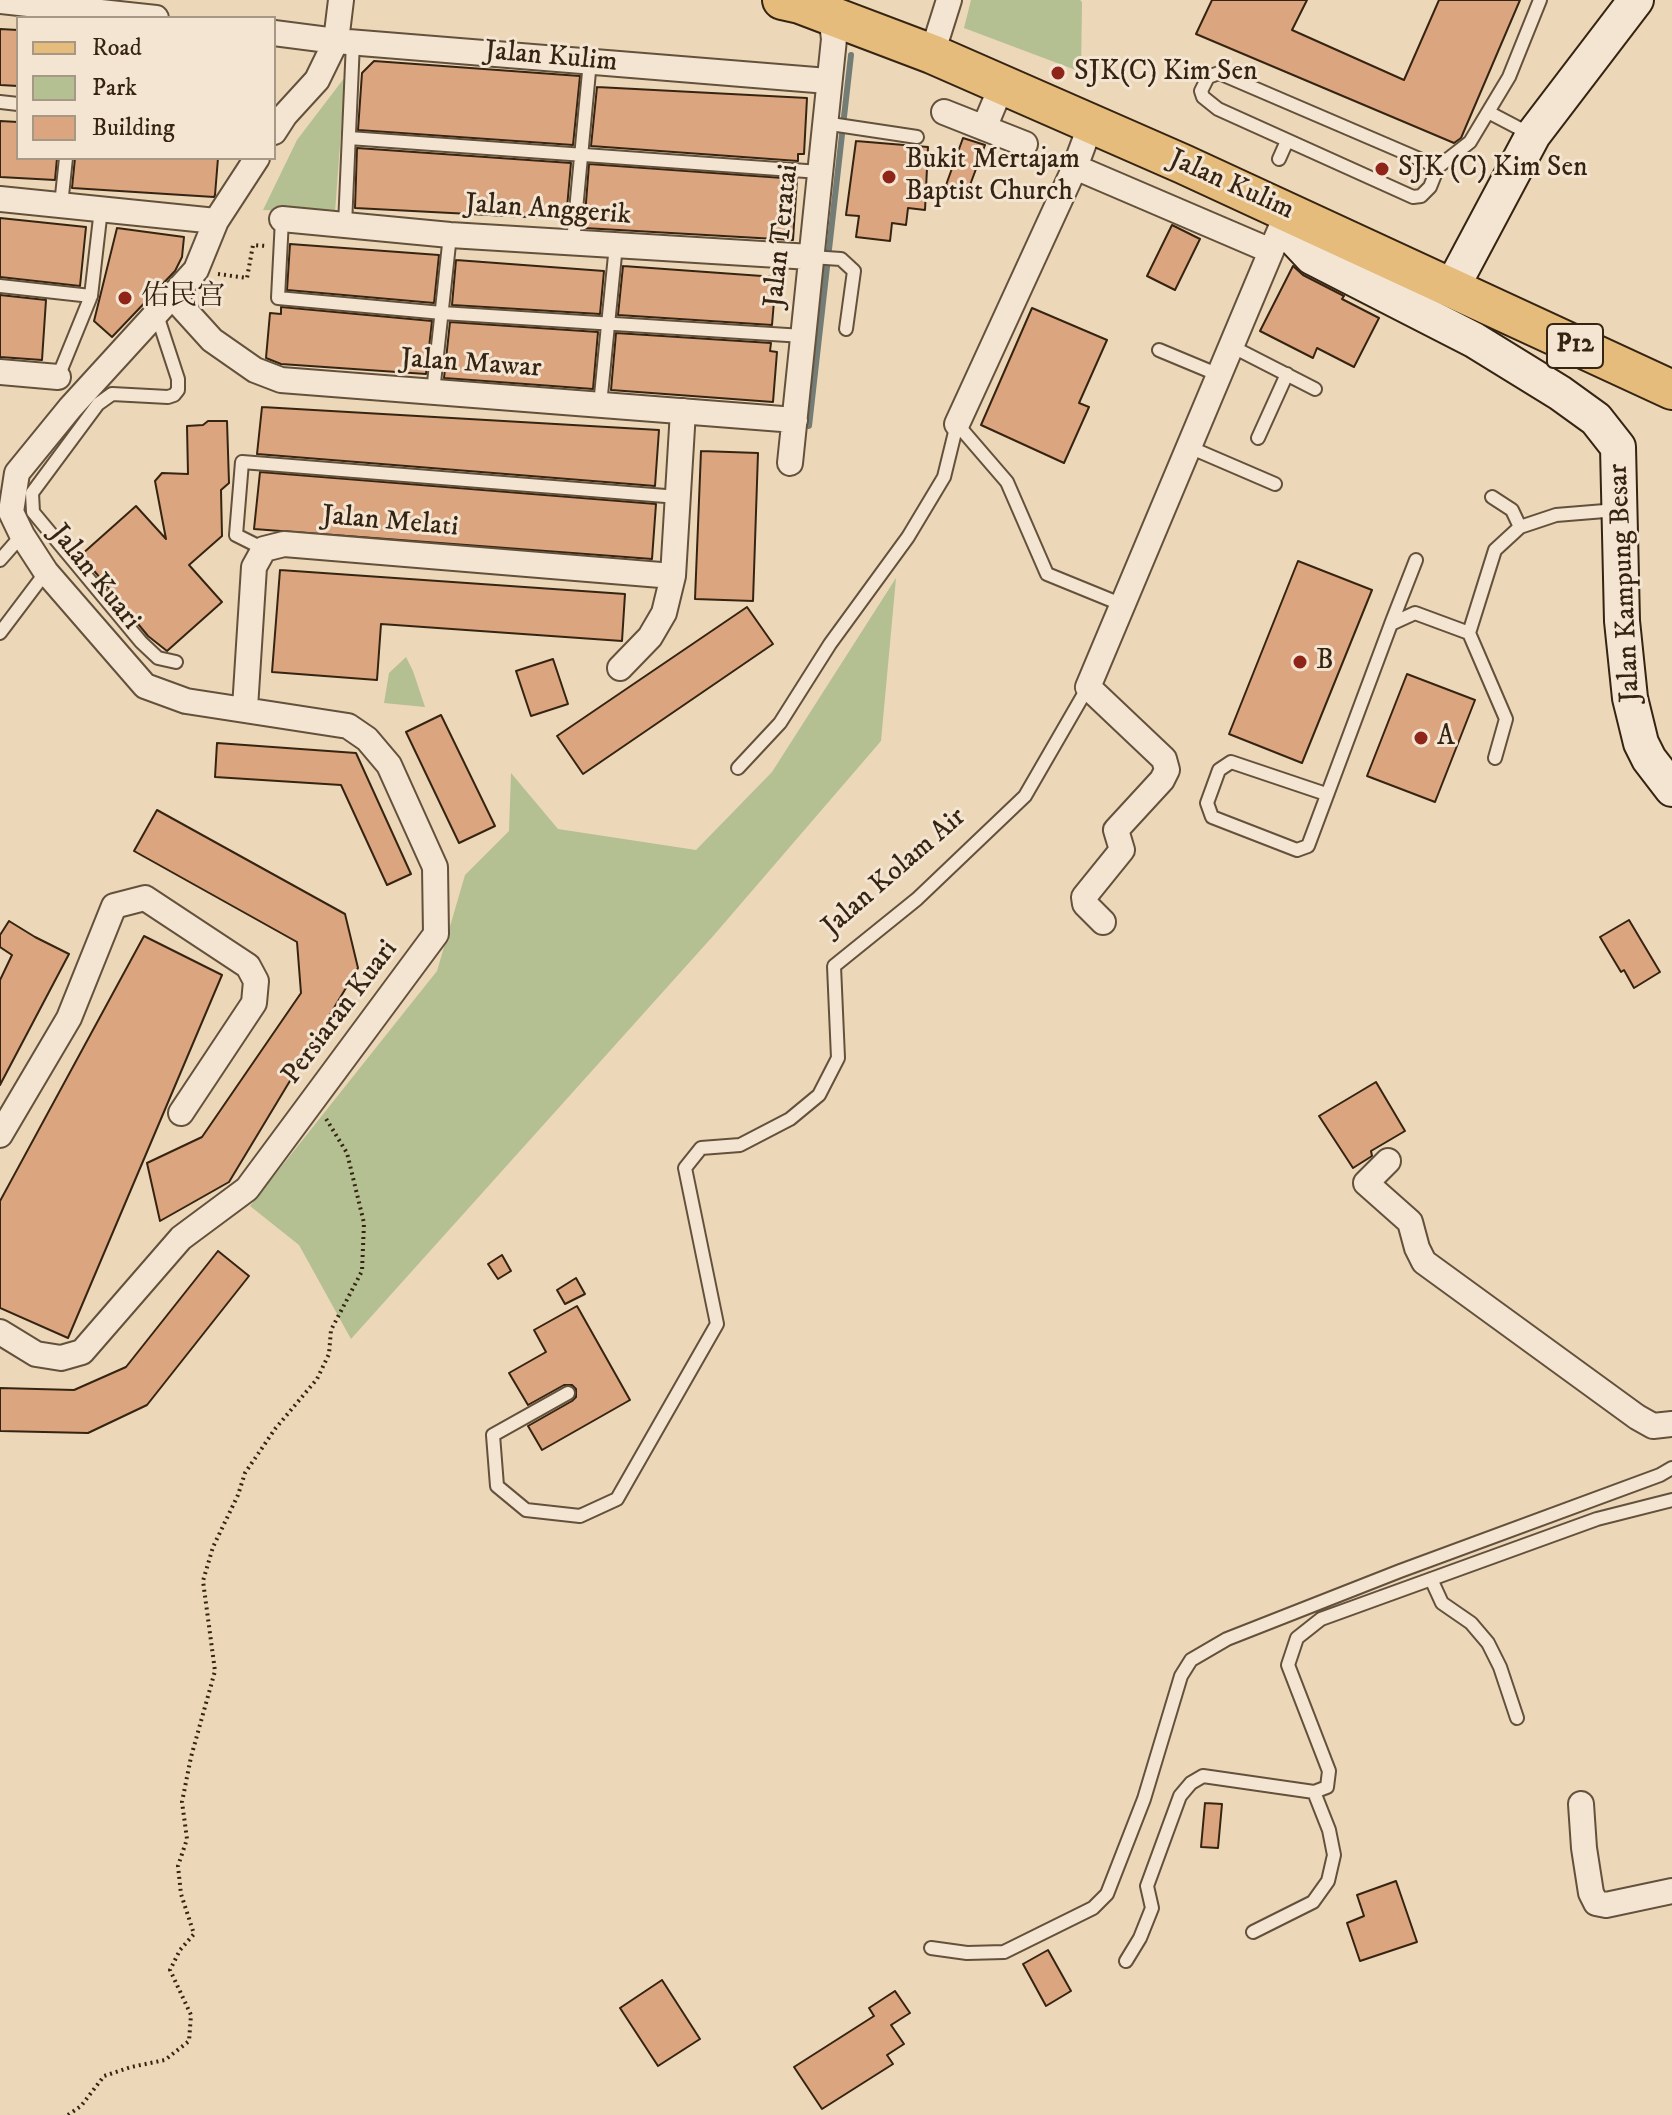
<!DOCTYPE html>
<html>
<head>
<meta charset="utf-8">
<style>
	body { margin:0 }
	#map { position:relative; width:1672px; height:2115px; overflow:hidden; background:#ecd7b9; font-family:"IM FELL DW Pica",serif }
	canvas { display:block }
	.legend { position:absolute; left:16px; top:16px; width:260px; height:144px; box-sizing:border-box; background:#f3e5d2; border:2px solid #a79885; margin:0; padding:10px 14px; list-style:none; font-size:24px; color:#362412 }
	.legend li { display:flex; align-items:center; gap:16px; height:40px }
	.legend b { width:40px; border:2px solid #a79885 }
</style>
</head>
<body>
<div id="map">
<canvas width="1672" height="2115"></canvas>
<ul class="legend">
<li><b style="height:10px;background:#e6bc7c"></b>Road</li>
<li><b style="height:22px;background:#b4bf92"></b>Park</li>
<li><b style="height:22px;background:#dba57f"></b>Building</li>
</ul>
</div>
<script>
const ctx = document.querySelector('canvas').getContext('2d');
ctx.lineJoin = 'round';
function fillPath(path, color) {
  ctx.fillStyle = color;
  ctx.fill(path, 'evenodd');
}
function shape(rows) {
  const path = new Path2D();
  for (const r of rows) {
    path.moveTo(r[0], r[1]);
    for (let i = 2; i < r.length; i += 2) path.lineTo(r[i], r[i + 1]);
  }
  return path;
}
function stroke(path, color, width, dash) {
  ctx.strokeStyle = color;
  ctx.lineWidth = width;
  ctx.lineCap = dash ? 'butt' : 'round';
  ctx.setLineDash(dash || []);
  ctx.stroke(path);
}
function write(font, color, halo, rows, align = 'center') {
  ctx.font = font + ' "IM FELL DW Pica","Noto Serif SC",serif';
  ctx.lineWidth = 6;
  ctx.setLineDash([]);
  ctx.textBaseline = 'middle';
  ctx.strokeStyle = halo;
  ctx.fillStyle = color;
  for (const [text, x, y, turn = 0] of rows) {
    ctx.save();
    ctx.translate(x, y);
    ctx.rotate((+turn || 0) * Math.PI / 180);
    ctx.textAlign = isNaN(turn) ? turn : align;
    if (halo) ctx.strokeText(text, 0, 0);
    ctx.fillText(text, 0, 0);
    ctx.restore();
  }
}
fillPath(shape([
	[971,0,1080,0,1082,2,1081,72,964,28],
	[345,77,335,212,263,210,297,140],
	[896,578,881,741,714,935,351,1339,299,1245,250,1206,437,971,465,875,509,831,511,773,558,829,696,850,772,772],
	[406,657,413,671,425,707,384,703,389,673]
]), '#b4bf92');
stroke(shape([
	[809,426,851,55]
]), '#737d75', 6);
const building = shape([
	[1212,0,1307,0,1292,30,1404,80,1439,0,1520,0,1461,138,1454,143,1196,34,1212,0],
	[0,29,18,30,18,86,0,85,0,29],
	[374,61,580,76,573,145,358,130,362,73,374,61],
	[597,87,807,98,804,154,798,154,798,161,591,146,597,87],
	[0,121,18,122,18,158,57,158,55,180,0,177,0,121],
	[963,138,985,145,967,193,946,185,963,138],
	[856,141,928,147,925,210,908,208,906,225,892,223,890,241,856,237,859,216,846,215,856,141],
	[357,148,571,163,566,219,355,208,357,148],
	[75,158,218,158,215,195,214,197,72,188,75,158],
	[589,164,797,179,793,240,584,228,589,164],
	[0,218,86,227,80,286,0,277,0,218],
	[1172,225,1200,239,1175,290,1147,276,1172,225],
	[117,228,184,237,182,257,175,271,112,337,94,321,117,228],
	[290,244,439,255,434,303,287,290,290,244],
	[456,260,604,271,600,314,452,305,456,260],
	[623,266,776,277,772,325,618,315,623,266],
	[1293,266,1303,275,1344,296,1342,299,1379,318,1354,367,1317,348,1313,358,1260,331,1293,266],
	[0,295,46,300,42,360,0,357,0,295],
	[281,307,432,321,426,374,281,364,266,358,270,313,281,314,281,307],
	[1032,308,1107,340,1079,403,1089,407,1064,463,981,425,1032,308],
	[450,322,598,332,593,389,444,378,450,322],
	[616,333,771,343,770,351,777,352,773,402,611,390,616,333],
	[262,407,659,430,655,486,257,454,262,407],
	[208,421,227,421,229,483,221,490,222,536,189,565,222,602,167,651,148,636,81,555,136,506,166,539,155,481,162,473,188,474,187,426,203,425,208,421],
	[701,451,758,453,753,601,695,599,701,451],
	[260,472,656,504,652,559,254,529,260,472],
	[1298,561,1372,590,1302,763,1229,734,1298,561],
	[280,570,625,594,622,641,381,624,377,680,272,672,280,570],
	[747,607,773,644,583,774,557,736,747,607],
	[553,659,568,704,531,716,516,671,553,659],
	[1407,674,1475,700,1435,802,1367,776,1407,674],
	[441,715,495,826,459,843,406,732,441,715],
	[217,743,356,753,411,874,387,885,341,785,215,777,217,743],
	[157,810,345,914,358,968,229,1182,160,1221,147,1163,202,1137,301,993,297,942,134,851,157,810],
	[1629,920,1660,972,1634,988,1624,970,1621,972,1600,937,1629,920],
	[9,921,35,937,69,954,0,1085,0,980,12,955,0,947,0,935,9,921],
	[144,936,222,975,68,1338,0,1308,0,1201,144,936],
	[1376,1082,1405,1131,1371,1151,1372,1156,1353,1168,1319,1116,1376,1082],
	[218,1251,249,1276,147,1405,88,1433,0,1431,0,1388,74,1390,126,1367,218,1251],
	[502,1255,511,1271,498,1279,488,1264,502,1255],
	[576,1278,585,1294,565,1304,557,1290,576,1278],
	[577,1306,630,1400,542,1450,528,1426,572,1401,576,1397,576,1389,572,1385,564,1385,528,1405,509,1373,546,1352,534,1330,577,1306],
	[1205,1803,1222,1804,1218,1848,1201,1847,1205,1803],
	[1396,1881,1417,1942,1360,1961,1347,1923,1364,1916,1357,1895,1396,1881],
	[1048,1950,1071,1991,1046,2006,1023,1964,1048,1950],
	[662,1980,700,2039,658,2066,620,2008,662,1980],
	[895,1991,910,2013,891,2025,904,2044,887,2055,893,2064,822,2109,794,2067,874,2016,869,2008,895,1991]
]);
fillPath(building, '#dba57f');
stroke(building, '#362412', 2);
const lane = shape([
	[0,102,18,104],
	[1488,112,1530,134],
	[824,123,917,137],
	[349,138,820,172],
	[1279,159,1287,141],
	[1438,167,1219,73,1208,77,1201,91,1203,97,1218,109,1413,197,1421,196,1430,187,1438,167,1470,142,1509,77,1540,0],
	[61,205,66,158],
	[282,219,278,298,442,313,803,336],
	[345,225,353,42],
	[573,242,590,61],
	[811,257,841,259,854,271,846,329],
	[0,286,91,296],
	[157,315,178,379,178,390,174,395,168,397,112,394,98,404,32,493,33,512,141,642,158,658,176,662],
	[1231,346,1315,389],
	[1159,350,1219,375],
	[58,377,91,296,101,209],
	[433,392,450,235],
	[600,405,616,245],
	[957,424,1007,482,1047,574,1123,605],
	[1258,438,1287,374],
	[1189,447,1275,484],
	[1492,497,1512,510,1520,527],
	[264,549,236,535,242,462,678,497],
	[0,560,22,535],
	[1391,624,1416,560],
	[0,633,46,572],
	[1495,758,1506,719,1469,633,1495,550,1520,527,1556,515,1617,510],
	[738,768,780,723,830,644,908,537,944,477,957,424],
	[1326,794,1231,762,1219,770,1207,803,1212,817,1297,850,1308,846,1391,624,1415,613,1469,633],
	[568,1393,493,1435,497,1486,526,1510,580,1516,617,1499,717,1324,685,1168,701,1148,740,1145,790,1119,819,1095,838,1058,834,966,917,899,1025,796,1088,687],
	[1431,1579,1442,1603,1471,1623,1488,1643,1500,1667,1517,1718],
	[1253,1932,1313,1902,1328,1881,1334,1855,1329,1830,1314,1792],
	[931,1948,967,1953,1004,1952,1093,1908,1107,1894,1144,1799,1181,1676,1191,1660,1227,1639,1400,1571,1660,1475,1672,1468],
	[1126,1961,1140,1938,1152,1908,1147,1886,1180,1796,1191,1783,1203,1776,1314,1792,1327,1787,1329,1771,1288,1665,1297,1638,1321,1619,1597,1519,1672,1500]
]);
const street = shape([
	[0,1,156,18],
	[274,33,336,41,828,81],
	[932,54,949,0],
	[944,112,1025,144],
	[984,128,1002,85],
	[274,132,285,115,317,80,336,41,341,0],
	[1075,167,1271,251],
	[0,199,216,221],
	[282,219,450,235,811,257],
	[173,297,212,340,255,370,281,380,795,420],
	[0,372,58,377],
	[957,424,1075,167,1091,124],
	[790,463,834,39,831,16],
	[620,668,650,637,664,613,673,576,683,411],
	[245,708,254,567,264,549,284,544,673,576],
	[1103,922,1085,904,1084,897,1122,850,1116,830,1162,780,1167,770,1164,759,1088,687,1288,211],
	[0,1135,69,1018,114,906,145,898,248,966,256,981,254,1003,181,1113],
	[1388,1161,1366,1183,1410,1222,1417,1248,1424,1262,1637,1417,1653,1426,1672,1424],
	[0,1332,36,1354,61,1358,82,1352,181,1238,247,1189,436,934,435,867,389,765,367,739,348,726,186,701,145,686,46,572,22,535,11,512,17,473,70,408,196,270,216,221,257,158],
	[1581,1804,1584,1848,1591,1893,1596,1903,1606,1905,1672,1891]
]);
const secondary = shape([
	[1288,211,1297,241,1312,257,1474,340,1560,393,1596,419,1618,447,1622,621,1630,698,1641,743,1649,759,1672,789],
	[1451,289,1533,135,1636,0]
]);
const primary = shape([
	[782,0,800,4,932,54,1183,164,1672,390]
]);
stroke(lane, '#64513c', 16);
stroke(street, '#64513c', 28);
stroke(secondary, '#362412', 38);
stroke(primary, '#362412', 42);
stroke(shape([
	[218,274,247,278,253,245,266,246],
	[68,2115,81,2106,104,2076,131,2067,165,2060,189,2041,191,2015,170,1970,180,1950,194,1934,181,1894,178,1866,187,1839,182,1802,191,1757,215,1671,203,1581,213,1547,238,1495,245,1473,275,1429,317,1379,329,1354,331,1330,362,1271,364,1223,347,1153,325,1117]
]), '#362412', 4, [2, 4]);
stroke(lane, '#f3e5d2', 12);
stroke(street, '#f3e5d2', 24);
stroke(secondary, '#f3e5d2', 34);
stroke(primary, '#e6bc7c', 38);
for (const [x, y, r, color] of [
	[1058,73,8,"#8f2418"],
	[1382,169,8,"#8f2418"],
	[889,177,8,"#8f2418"],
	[125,298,8,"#8f2418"],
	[1300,662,8,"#8f2418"],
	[1421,738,8,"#8f2418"]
]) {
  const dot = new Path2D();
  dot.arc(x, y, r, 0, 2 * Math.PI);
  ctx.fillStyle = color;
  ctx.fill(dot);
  stroke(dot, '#f3e5d2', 3);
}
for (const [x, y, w] of [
	[1575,346,56]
]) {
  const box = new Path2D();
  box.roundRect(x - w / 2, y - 22, w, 44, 6);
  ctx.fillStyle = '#f3e5d2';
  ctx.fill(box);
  stroke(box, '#362412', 2);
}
write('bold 26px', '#362412', null, [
	["P12",1575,346]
]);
write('28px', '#362412', '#f3e5d2', [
	["Jalan Kulim",551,58,5],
	["Jalan Kulim",1231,186,24],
	["Jalan Anggerik",548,211,4],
	["Jalan Teratai",783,236,-84],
	["Jalan Mawar",471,365,4],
	["Jalan Melati",390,523,5],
	["Jalan Kuari",94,578,51],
	["Jalan Kampung Besar",1626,583,-93],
	["Jalan Kolam Air",895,873,-41],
	["Persiaran Kuari",341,1013,-53]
]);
write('28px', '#362412', '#f3e5d2', [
	["SJK(C) Kim Sen",1074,73],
	["Bukit Mertajam",905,161],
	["Baptist Church",905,193],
	["SJK (C) Kim Sen",1398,169],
	["佑民宫",141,298],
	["B",1316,662],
	["A",1437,738]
], 'left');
</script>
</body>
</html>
